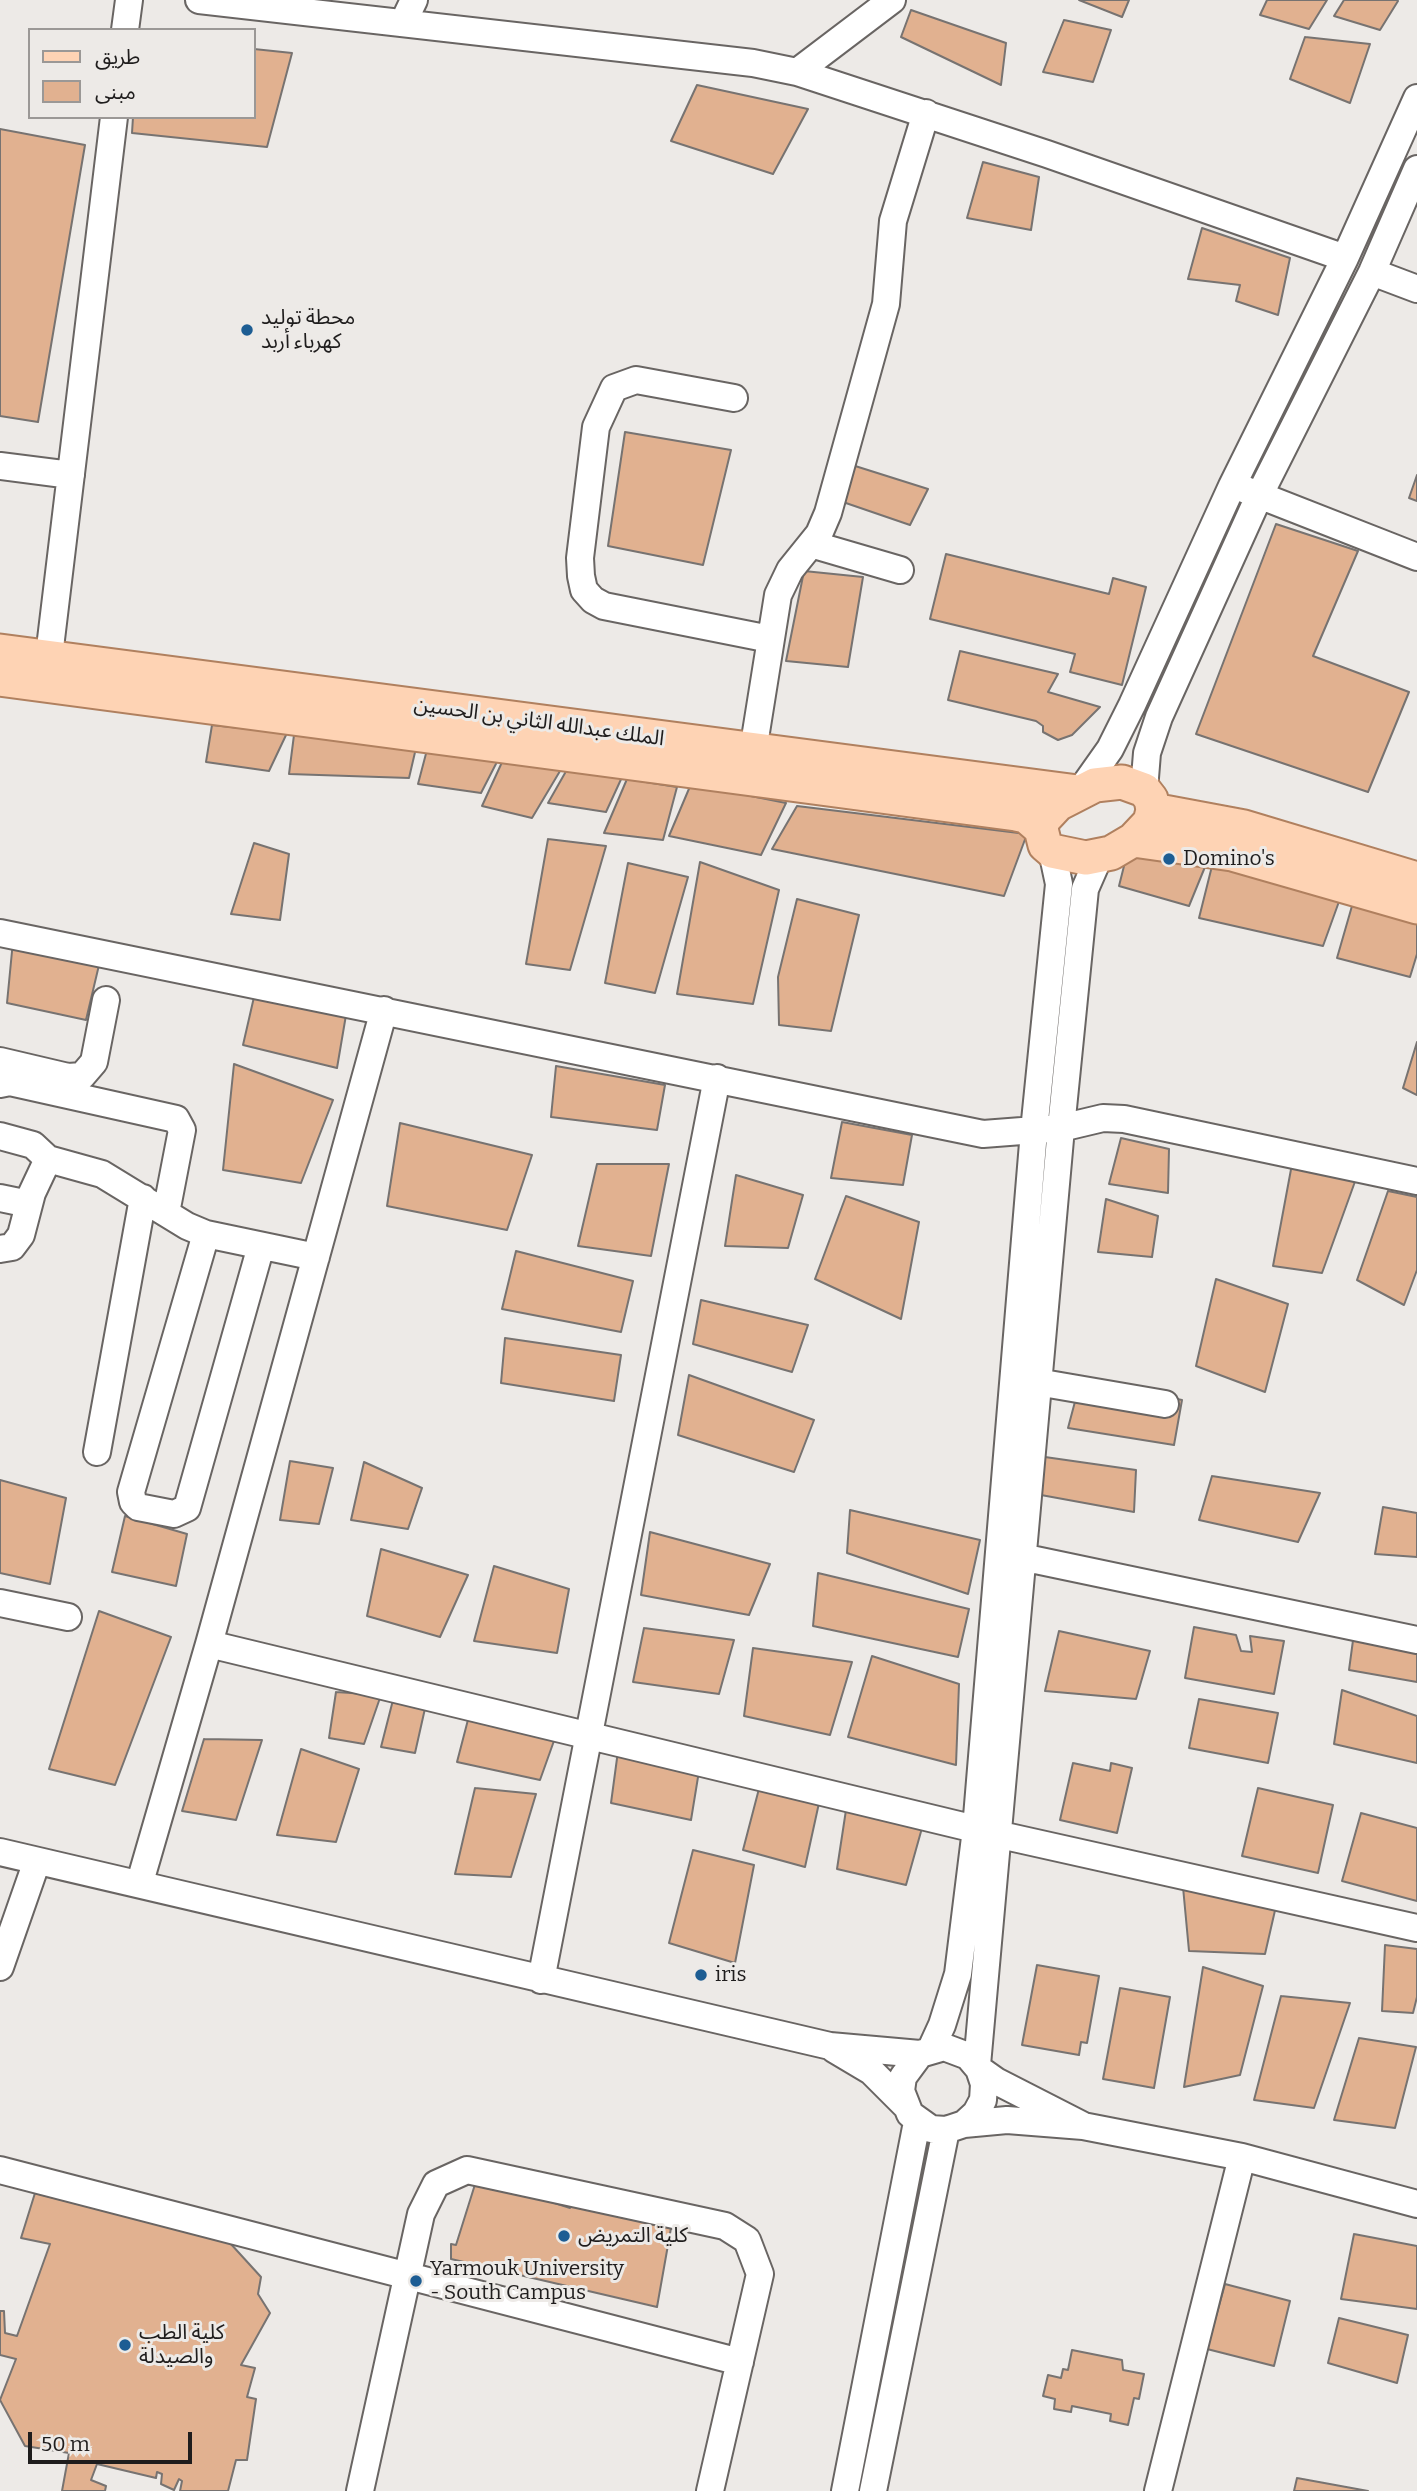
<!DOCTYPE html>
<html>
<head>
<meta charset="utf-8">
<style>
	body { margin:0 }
	#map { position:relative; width:1417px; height:2491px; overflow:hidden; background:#edeae7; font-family:Bitter,"Noto Sans Arabic",serif }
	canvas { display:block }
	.legend { position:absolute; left:28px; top:28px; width:228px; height:91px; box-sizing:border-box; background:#edeae7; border:2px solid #9b9896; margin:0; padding:9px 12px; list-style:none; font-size:21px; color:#1f1d1d }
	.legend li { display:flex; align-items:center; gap:14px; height:35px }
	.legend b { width:35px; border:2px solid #9b9896 }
	.scale { position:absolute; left:28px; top:2432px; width:164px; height:32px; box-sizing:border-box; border:4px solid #1f1d1d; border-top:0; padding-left:9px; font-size:21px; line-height:24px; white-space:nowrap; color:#1f1d1d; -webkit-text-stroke:5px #edeae7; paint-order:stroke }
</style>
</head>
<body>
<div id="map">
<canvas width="1417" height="2491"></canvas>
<ul class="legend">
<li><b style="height:9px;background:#fed3b4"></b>طريق</li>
<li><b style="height:19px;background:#e1b190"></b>مبنى</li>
</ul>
<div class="scale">50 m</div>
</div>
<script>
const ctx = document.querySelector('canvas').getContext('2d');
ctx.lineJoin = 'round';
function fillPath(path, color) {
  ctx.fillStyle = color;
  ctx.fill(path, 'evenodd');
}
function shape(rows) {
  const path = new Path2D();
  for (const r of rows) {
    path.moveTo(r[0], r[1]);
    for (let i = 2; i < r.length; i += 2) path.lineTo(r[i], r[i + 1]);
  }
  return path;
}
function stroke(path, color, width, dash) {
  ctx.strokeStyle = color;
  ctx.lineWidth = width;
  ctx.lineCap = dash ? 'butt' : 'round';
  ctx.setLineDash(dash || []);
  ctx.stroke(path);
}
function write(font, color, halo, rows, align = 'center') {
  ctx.font = font + ' Bitter,"Noto Sans Arabic",serif';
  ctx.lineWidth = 6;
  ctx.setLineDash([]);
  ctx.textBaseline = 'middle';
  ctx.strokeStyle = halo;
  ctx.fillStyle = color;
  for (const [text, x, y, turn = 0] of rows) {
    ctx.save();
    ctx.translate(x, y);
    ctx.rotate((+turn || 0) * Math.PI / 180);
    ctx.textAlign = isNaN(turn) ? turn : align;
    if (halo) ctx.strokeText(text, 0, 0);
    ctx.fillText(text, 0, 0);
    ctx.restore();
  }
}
const building = shape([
	[1079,0,1129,0,1122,17,1079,0],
	[1267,0,1327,0,1309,29,1260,15,1267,0],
	[1344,0,1397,0,1398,1,1380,30,1334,16,1344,0],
	[911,10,1006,43,1001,85,901,37,911,10],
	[1064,20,1111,30,1093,82,1043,72,1064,20],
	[1305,37,1370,44,1350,103,1290,79,1305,37],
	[254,49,292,53,267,147,132,133,133,117,254,117,254,49],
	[697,85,808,109,773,174,671,141,697,85],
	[0,129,85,145,38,422,0,416,0,129],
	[983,162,1039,177,1031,230,967,218,983,162],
	[1202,228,1290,258,1278,315,1236,301,1240,285,1188,279,1202,228],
	[625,432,731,450,703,565,608,546,625,432],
	[852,465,928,489,910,525,840,501,852,465],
	[1417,475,1417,501,1409,498,1417,475],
	[1276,524,1358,551,1313,656,1409,692,1368,792,1196,734,1276,524],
	[946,554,1109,594,1113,578,1146,587,1122,685,1070,672,1075,654,930,619,946,554],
	[804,571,863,577,848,667,786,661,804,571],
	[960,651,1058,674,1048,692,1100,707,1072,735,1058,740,1043,732,1043,726,1036,721,948,700,960,651],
	[212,725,287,733,269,771,206,762,212,725],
	[294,735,416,748,409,778,289,774,294,735],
	[428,746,500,756,481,793,418,784,428,746],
	[503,760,563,766,532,818,482,806,503,760],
	[569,766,623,775,606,812,548,803,569,766],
	[627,779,677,787,663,840,604,833,627,779],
	[691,784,786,803,761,855,669,836,691,784],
	[797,806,1027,834,1004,896,772,849,797,806],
	[548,839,606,846,570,970,526,964,548,839],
	[254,843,289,854,280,920,231,914,254,843],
	[1127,854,1207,862,1189,906,1119,886,1127,854],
	[700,862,779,890,753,1004,677,994,700,862],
	[628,863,688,877,655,993,605,983,628,863],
	[1212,866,1341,896,1323,946,1199,918,1212,866],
	[797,899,859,915,831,1031,779,1025,778,977,797,899],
	[1354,899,1417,918,1417,954,1410,977,1337,958,1354,899],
	[13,941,99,965,86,1020,7,1003,13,941],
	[254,997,346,1015,337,1068,243,1045,254,997],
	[1417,1042,1417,1095,1403,1088,1417,1042],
	[234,1064,333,1100,301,1183,223,1170,234,1064],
	[556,1066,665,1085,657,1130,551,1117,556,1066],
	[842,1122,912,1135,903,1185,831,1178,842,1122],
	[400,1123,532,1155,507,1230,387,1206,400,1123],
	[1121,1138,1169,1149,1168,1193,1109,1184,1121,1138],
	[597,1164,669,1164,651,1256,578,1246,597,1164],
	[1292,1164,1357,1176,1322,1273,1273,1266,1292,1164],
	[736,1175,803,1195,788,1248,725,1246,736,1175],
	[1388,1191,1417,1197,1417,1270,1404,1305,1357,1280,1388,1191],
	[846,1196,919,1222,901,1319,815,1279,846,1196],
	[1106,1199,1158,1216,1152,1257,1098,1252,1106,1199],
	[516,1251,633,1281,621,1332,502,1309,516,1251],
	[1216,1279,1288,1304,1265,1392,1196,1366,1216,1279],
	[701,1300,808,1325,792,1372,693,1344,701,1300],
	[505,1338,621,1355,614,1401,501,1383,505,1338],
	[689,1375,814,1420,794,1472,678,1435,689,1375],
	[1081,1379,1182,1400,1174,1445,1068,1428,1081,1379],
	[1045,1457,1136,1470,1134,1512,1041,1495,1045,1457],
	[290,1461,333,1468,319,1524,280,1520,290,1461],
	[364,1462,422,1488,408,1529,351,1520,364,1462],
	[1212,1476,1320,1493,1298,1542,1199,1520,1212,1476],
	[0,1480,66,1498,50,1584,0,1573,0,1480],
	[1383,1507,1417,1513,1417,1557,1375,1554,1383,1507],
	[850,1510,980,1540,968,1594,847,1553,850,1510],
	[125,1516,187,1534,176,1586,112,1572,125,1516],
	[650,1532,770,1564,749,1615,641,1595,650,1532],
	[381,1549,468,1575,440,1637,367,1616,381,1549],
	[494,1566,569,1589,557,1653,474,1641,494,1566],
	[818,1573,969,1609,958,1657,813,1626,818,1573],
	[99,1611,171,1637,115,1785,49,1769,99,1611],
	[1194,1627,1236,1635,1241,1651,1252,1652,1250,1636,1284,1641,1274,1694,1185,1678,1194,1627],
	[644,1628,734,1640,719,1694,633,1682,644,1628],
	[1059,1631,1150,1651,1136,1699,1045,1691,1059,1631],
	[1354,1633,1417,1648,1417,1682,1349,1670,1354,1633],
	[753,1648,852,1662,830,1735,744,1716,753,1648],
	[872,1656,959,1684,956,1765,848,1737,872,1656],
	[1342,1690,1417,1716,1417,1763,1334,1744,1342,1690],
	[336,1692,381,1695,364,1744,329,1738,336,1692],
	[1199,1699,1278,1713,1268,1763,1189,1748,1199,1699],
	[393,1700,426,1704,415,1753,381,1747,393,1700],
	[470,1712,555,1738,540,1780,457,1762,470,1712],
	[204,1739,262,1740,236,1820,182,1811,204,1739],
	[301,1749,359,1769,336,1842,277,1835,301,1749],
	[618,1751,699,1771,691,1820,611,1803,618,1751],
	[1073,1763,1110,1771,1111,1763,1132,1768,1117,1833,1060,1820,1073,1763],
	[761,1781,819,1803,805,1867,743,1850,761,1781],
	[475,1788,536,1794,511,1877,455,1874,475,1788],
	[1258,1788,1333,1805,1318,1873,1242,1856,1258,1788],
	[846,1810,922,1828,906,1885,837,1869,846,1810],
	[1361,1813,1417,1828,1417,1901,1342,1881,1361,1813],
	[693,1850,754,1865,735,1963,669,1943,693,1850],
	[1183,1887,1276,1906,1265,1954,1189,1951,1183,1887],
	[1385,1945,1417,1949,1417,1997,1413,2013,1382,2011,1385,1945],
	[1037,1965,1099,1976,1087,2043,1081,2042,1079,2055,1022,2045,1037,1965],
	[1203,1967,1263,1986,1240,2075,1184,2087,1203,1967],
	[1120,1988,1170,1997,1154,2088,1103,2079,1120,1988],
	[1281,1996,1350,2003,1314,2108,1254,2100,1281,1996],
	[1359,2038,1416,2047,1395,2128,1334,2120,1359,2038],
	[477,2178,570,2208,571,2204,671,2228,657,2307,451,2259,451,2244,456,2245,477,2178],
	[35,2193,230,2243,261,2277,258,2294,270,2313,241,2365,255,2368,247,2397,256,2399,247,2460,236,2460,228,2491,180,2491,182,2481,179,2479,174,2490,161,2484,162,2474,157,2472,156,2478,97,2464,91,2480,106,2486,105,2491,62,2491,69,2453,25,2446,0,2400,16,2359,0,2355,0,2311,4,2311,5,2333,17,2336,50,2244,21,2238,35,2193],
	[1354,2234,1417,2246,1417,2309,1341,2299,1354,2234],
	[1225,2284,1290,2301,1274,2366,1207,2349,1225,2284],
	[1339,2318,1408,2335,1397,2383,1328,2363,1339,2318],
	[1072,2350,1122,2360,1123,2370,1144,2374,1139,2399,1134,2398,1128,2425,1110,2421,1111,2414,1072,2406,1071,2412,1054,2409,1055,2399,1043,2396,1048,2375,1061,2378,1063,2369,1068,2370,1072,2350],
	[1297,2478,1368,2491,1294,2491,1297,2478]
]);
fillPath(building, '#e1b190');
stroke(building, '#777371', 2);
const minor = shape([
	[199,0,753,63,797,72,1047,154,1345,258],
	[403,23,414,0],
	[125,30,129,0],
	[797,72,892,0],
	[1372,272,1417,289],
	[734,398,636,380,614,388,596,427,580,558,581,576,584,590,593,600,604,606,770,639],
	[0,466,71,475],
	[1246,490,1417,557],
	[811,544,900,570],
	[49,656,114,117],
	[753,751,778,595,790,570,819,534,828,513,886,304,893,221,926,113],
	[1081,790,1110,749,1132,705,1232,486,1345,258,1417,98],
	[1144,790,1147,753,1159,717,1260,494,1372,272,1417,169],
	[0,933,983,1134,1061,1128,1103,1118,1124,1119,1417,1181],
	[0,1061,68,1077,82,1076,94,1062,106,1000],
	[0,1084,10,1082,176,1119,182,1130,166,1213],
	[0,1136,33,1145,48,1159],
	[0,1198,29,1204],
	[206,1234,131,1492,133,1502,138,1507,174,1514,187,1508,261,1246],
	[0,1249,12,1247,21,1235,32,1193,48,1159,102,1174,187,1226,206,1234,316,1257],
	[1037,1382,1165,1404],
	[97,1452,143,1198],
	[1007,1554,1417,1640],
	[0,1603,68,1617],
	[209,1644,996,1834,1417,1928],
	[0,1852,830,2046,920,2054],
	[140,1882,209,1644,384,1010],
	[0,1967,37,1861],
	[541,1980,717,1078],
	[834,2049,871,2071,905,2105],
	[931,2049,942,2025,958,1974,976,1829,1034,1131,1059,884,1052,851],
	[977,2065,1061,1128,1085,889,1099,857],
	[979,2069,984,2084,983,2100,976,2113,964,2124,946,2130,931,2129,910,2114,901,2091,903,2077,920,2054,944,2047,968,2056,979,2069,996,2081,1082,2125],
	[964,2124,1007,2120,1083,2126,1242,2157,1417,2204],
	[0,2170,740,2362],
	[360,2491,421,2214,436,2184,467,2170,725,2226,747,2240,760,2274,710,2491],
	[845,2491,917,2122],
	[873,2491,946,2130],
	[1158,2491,1242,2157]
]);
const major = shape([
	[0,651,1078,792],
	[0,679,1016,814,1026,816,1041,829],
	[1122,782,1144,790,1151,799,1153,810,1150,822,1133,840,1111,853,1086,858,1052,851,1045,845,1041,829,1043,820,1058,804,1095,785,1122,782],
	[1153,810,1244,827,1417,879],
	[1133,840,1232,854,1417,907]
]);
stroke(minor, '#696563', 30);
stroke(major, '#b0805f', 37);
stroke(minor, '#fff', 26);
stroke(major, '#fed3b4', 33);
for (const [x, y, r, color] of [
	[247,330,7,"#1d5d93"],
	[1169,859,7,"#1d5d93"],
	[701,1975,7,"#1d5d93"],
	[564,2236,7,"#1d5d93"],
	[416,2281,7,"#1d5d93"],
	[125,2345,7,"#1d5d93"]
]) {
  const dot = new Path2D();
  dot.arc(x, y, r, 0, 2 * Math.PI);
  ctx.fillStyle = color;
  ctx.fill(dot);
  stroke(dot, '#edeae7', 2.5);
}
write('21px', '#1f1d1d', '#edeae7', [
	["محطة توليد",261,318],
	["كهرباء أربد",261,342],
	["Domino's",1183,859],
	["iris",715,1975],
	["كلية التمريض",578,2236],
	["Yarmouk University",430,2269],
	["- South Campus",430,2293],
	["كلية الطب",139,2333],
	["والصيدلة",139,2357]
], 'left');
write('21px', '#1f1d1d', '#edeae7', [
	["الملك عبدالله الثاني بن الحسين",539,722,8]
]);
</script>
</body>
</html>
